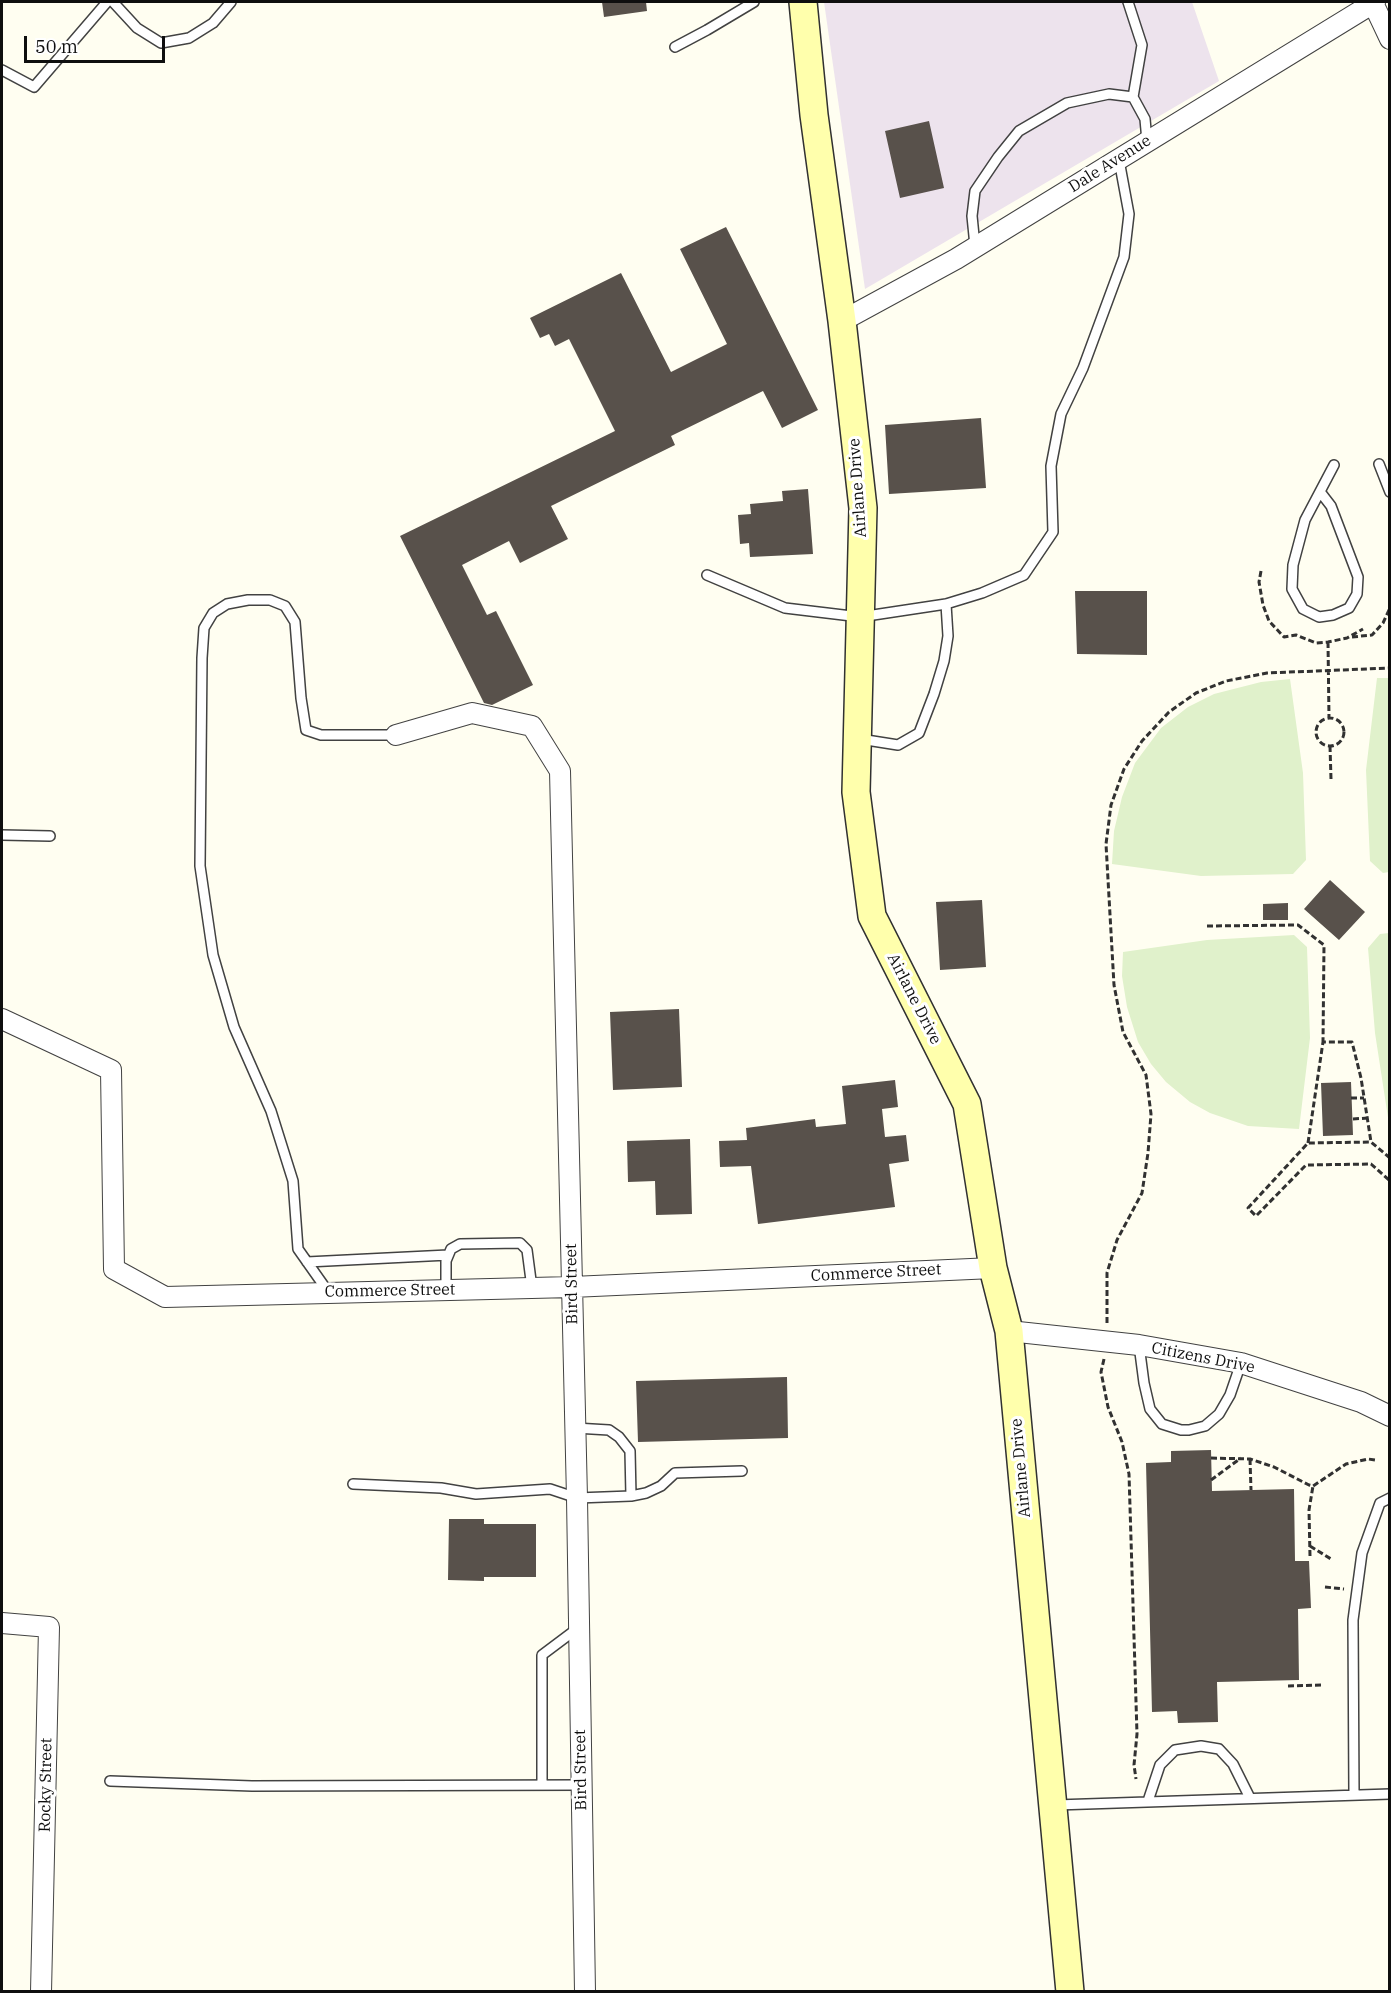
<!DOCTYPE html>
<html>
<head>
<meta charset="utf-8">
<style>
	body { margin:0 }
	#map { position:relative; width:1391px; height:1993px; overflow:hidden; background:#fffef1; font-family:"IBM Plex Serif",serif }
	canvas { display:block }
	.frame { position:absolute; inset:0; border:3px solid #0f0f0f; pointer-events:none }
	.scale { position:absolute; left:24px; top:36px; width:141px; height:27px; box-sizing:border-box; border:3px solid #0f0f0f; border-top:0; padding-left:8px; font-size:18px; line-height:21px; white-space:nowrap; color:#0f0f0f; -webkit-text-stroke:4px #fff; paint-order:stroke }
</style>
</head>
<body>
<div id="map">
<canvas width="1391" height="1993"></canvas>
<div class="frame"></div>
<div class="scale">50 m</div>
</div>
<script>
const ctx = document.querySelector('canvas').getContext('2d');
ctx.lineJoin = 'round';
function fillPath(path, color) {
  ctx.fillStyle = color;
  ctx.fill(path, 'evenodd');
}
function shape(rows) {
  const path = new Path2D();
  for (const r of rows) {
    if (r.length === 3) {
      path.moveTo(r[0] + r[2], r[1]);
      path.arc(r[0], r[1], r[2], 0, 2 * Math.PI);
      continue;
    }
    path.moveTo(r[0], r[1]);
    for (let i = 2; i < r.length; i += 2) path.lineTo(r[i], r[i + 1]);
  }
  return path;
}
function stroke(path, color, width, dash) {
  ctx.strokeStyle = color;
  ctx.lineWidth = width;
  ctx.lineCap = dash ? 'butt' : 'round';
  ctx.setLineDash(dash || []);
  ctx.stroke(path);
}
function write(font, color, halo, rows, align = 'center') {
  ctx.font = font + ' "IBM Plex Serif",serif';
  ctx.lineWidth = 6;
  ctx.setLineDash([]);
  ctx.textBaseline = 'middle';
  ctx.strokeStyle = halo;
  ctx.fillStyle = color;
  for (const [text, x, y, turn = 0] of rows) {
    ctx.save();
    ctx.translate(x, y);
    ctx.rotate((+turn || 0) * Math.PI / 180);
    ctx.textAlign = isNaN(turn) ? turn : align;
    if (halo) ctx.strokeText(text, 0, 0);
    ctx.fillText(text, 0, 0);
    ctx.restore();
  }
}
fillPath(shape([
	[824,2,1192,2,1219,81,865,289]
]), '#ede3ed');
fillPath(shape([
	[1377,678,1389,678,1389,872,1383,873,1370,861,1366,770],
	[1290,679,1303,773,1306,860,1293,874,1201,876,1112,864,1114,831,1122,797,1135,763,1161,728,1188,707,1214,694,1261,682],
	[1389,933,1390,1124,1389,1124,1375,1033,1368,948,1380,934],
	[1294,935,1307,947,1310,1038,1299,1129,1248,1126,1210,1113,1190,1102,1166,1082,1151,1064,1138,1042,1127,1007,1122,976,1123,952,1207,940]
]), '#e0f1cb');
fillPath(shape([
	[602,2,646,2,647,11,604,17],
	[929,121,944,188,900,198,885,131],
	[726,227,818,410,782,428,763,391,671,436,675,445,551,506,568,539,520,563,509,541,462,565,487,615,496,611,533,685,492,705,484,703,400,536,615,431,569,339,555,346,549,334,540,338,530,318,621,273,671,372,727,344,680,249],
	[981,418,986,488,889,494,885,425],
	[808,489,813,554,750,557,749,543,740,544,738,515,751,514,750,504,783,501,782,491],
	[1075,591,1147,591,1147,655,1077,654],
	[1330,880,1365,912,1339,940,1304,909],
	[982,900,986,967,940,970,936,902],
	[1288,903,1288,920,1263,920,1263,904],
	[679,1009,682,1087,613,1090,610,1012],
	[895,1080,898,1107,882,1109,885,1137,906,1135,909,1161,889,1164,895,1207,758,1224,751,1166,720,1167,719,1141,747,1140,746,1128,815,1119,816,1127,846,1124,842,1086],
	[1351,1082,1353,1135,1323,1136,1321,1083],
	[690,1139,692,1214,656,1215,655,1181,628,1182,627,1141],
	[787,1377,788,1438,638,1442,636,1381],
	[1211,1450,1212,1491,1294,1489,1295,1561,1309,1561,1311,1608,1298,1609,1299,1680,1217,1682,1218,1722,1178,1723,1177,1711,1152,1712,1146,1463,1171,1462,1171,1451],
	[449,1519,484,1519,484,1524,536,1524,536,1577,484,1577,484,1581,448,1580]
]), '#58514b');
const lane = shape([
	[113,2,137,28,161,43,189,38,213,23,231,2],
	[1128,2,1142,45,1133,97],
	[675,47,707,30,754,2],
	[2,70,34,87,107,2],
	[975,246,972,216,975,191,998,157,1019,131,1067,103,1109,94,1133,97,1145,119,1147,141],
	[1379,464,1390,492],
	[1321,493,1331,506,1358,577,1357,594,1349,608,1333,615,1319,617,1303,609,1292,589,1293,565,1305,520,1334,465],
	[707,575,785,608,860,617,946,604,982,593,1024,575,1053,532,1051,466,1061,414,1083,368,1124,257,1129,214,1119,160],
	[860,739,898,745,919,733,934,694,944,661,948,636,946,604],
	[2,835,50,836],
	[307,1262,448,1255],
	[446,1290,446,1261,451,1249,460,1244,520,1243,527,1250,532,1288],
	[329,1293,298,1249,293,1181,271,1111,234,1027,213,955,200,866,202,658,204,628,213,613,227,604,248,600,270,600,285,606,295,622,301,698,306,730,321,735,396,735],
	[1139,1345,1144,1383,1150,1409,1162,1424,1181,1430,1189,1430,1205,1426,1219,1414,1230,1395,1241,1363],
	[575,1428,609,1430,619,1437,630,1451,631,1496],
	[353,1484,441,1488,476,1494,550,1489,577,1498,631,1496,646,1493,661,1486,675,1473,742,1471],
	[110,1781,252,1786,581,1785],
	[542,1785,542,1655,578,1628],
	[1354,1795,1353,1620,1362,1553,1380,1503,1390,1498],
	[1148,1801,1160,1765,1175,1750,1201,1746,1219,1749,1233,1764,1250,1798],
	[1056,1805,1390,1794]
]);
const street = shape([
	[1373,3,1390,39],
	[842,321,956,259,1375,2],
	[396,735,472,713,532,726,560,771,577,1498,585,1992],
	[2,1019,111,1070,114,1269,165,1297,572,1287,993,1268],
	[1009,1331,1139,1345,1241,1363,1361,1402,1390,1416],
	[2,1623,49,1627,41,1992]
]);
const secondary = shape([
	[803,2,814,115,842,321,863,508,856,792,872,916,967,1104,993,1268,1009,1331,1070,1992]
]);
stroke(lane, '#424242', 12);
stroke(street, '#424242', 22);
stroke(secondary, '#313131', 30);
stroke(shape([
	[1261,571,1259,582,1263,605,1269,621,1284,637,1296,635,1316,643,1328,642,1347,638,1363,629],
	[1352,637,1372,635,1383,623,1390,608],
	[1328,642,1329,718],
	[1330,732,14],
	[1330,746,1331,779],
	[1207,926,1298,925,1324,945,1323,1042],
	[1351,1098,1364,1098],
	[1353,1119,1368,1118],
	[1308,1143,1323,1042,1352,1042,1361,1078,1371,1142],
	[1390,1158,1371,1142,1308,1143,1248,1208,1256,1216,1306,1165,1371,1164,1390,1181],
	[1107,1323,1107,1273,1117,1240,1142,1193,1148,1153,1151,1114,1146,1075,1123,1032,1114,985,1106,844,1111,805,1124,769,1142,741,1169,712,1196,693,1226,681,1267,673,1390,668],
	[1104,1359,1101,1372,1108,1407,1122,1442,1129,1474,1137,1734,1134,1765,1136,1779],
	[1211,1458,1250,1459,1274,1467,1309,1485,1313,1486,1346,1464,1368,1459,1375,1460],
	[1250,1459,1251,1490],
	[1211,1480,1241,1458],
	[1310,1546,1331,1559],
	[1310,1556,1309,1510,1313,1486],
	[1325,1587,1344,1589],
	[1288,1686,1324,1685]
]), '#313131', 3, [6, 3]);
stroke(lane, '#fff', 9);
stroke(street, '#fff', 20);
stroke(secondary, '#ffffac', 27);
write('16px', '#0f0f0f', '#fff', [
	["Dale Avenue",1110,164,-32],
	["Airlane Drive",858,488,-94],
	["Airlane Drive",914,999,63],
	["Commerce Street",876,1273,-3],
	["Bird Street",572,1284,-91],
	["Commerce Street",390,1291,-1],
	["Citizens Drive",1203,1358,11],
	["Airlane Drive",1021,1468,-95],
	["Bird Street",581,1770,-91],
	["Rocky Street",46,1785,-89]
]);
</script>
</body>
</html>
